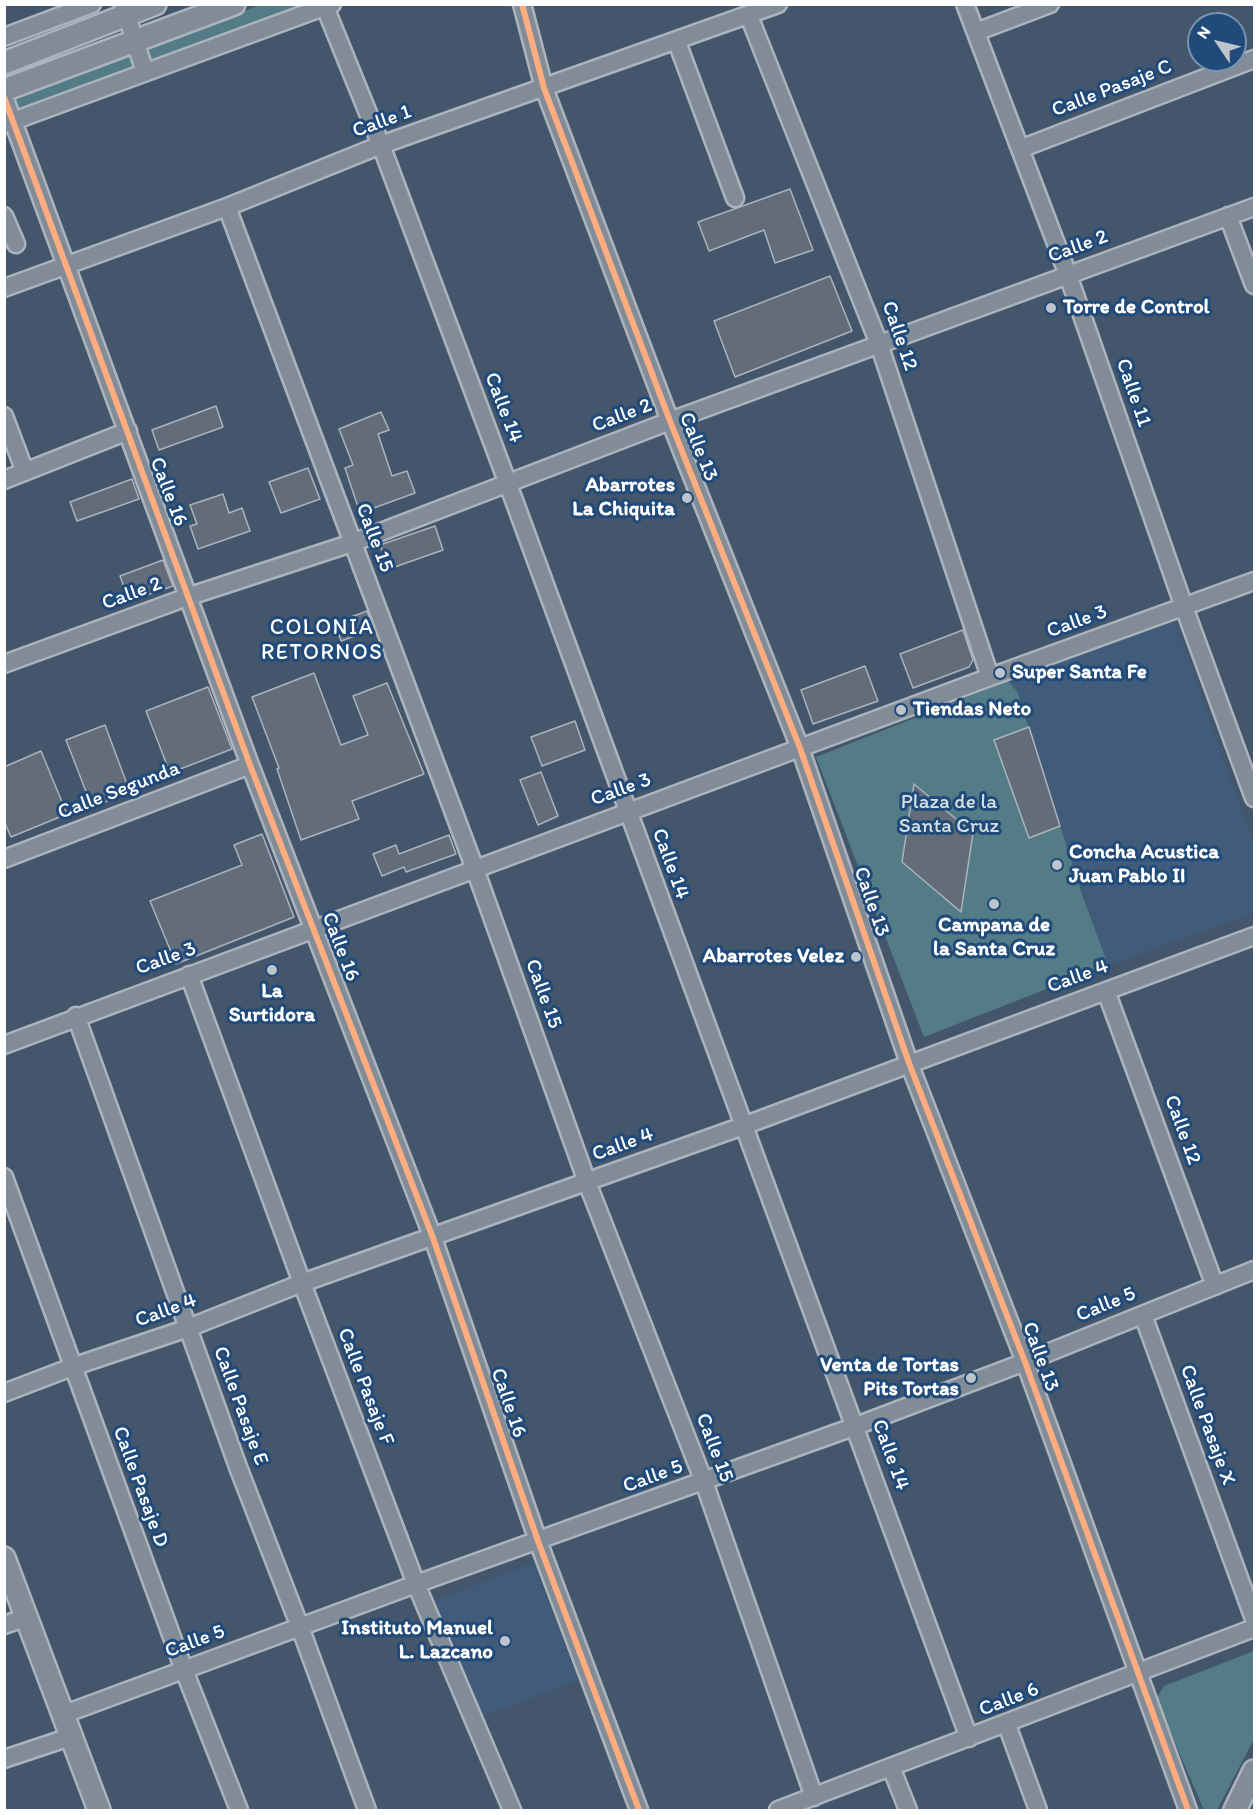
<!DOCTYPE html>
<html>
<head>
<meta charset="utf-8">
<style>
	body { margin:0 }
	#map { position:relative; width:1259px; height:1815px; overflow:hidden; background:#44566b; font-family:Itim,sans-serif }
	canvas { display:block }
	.frame { position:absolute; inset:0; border:6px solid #fff; pointer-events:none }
	.north { position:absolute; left:1187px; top:12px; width:60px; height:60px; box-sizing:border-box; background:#1f4a7a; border:2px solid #7992af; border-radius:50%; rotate:305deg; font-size:16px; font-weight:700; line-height:24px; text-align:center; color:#fff }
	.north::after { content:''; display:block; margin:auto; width:21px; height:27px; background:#bec4cb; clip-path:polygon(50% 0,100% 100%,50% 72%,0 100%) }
</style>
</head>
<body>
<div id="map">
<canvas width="1259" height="1815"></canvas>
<div class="frame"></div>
<div class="north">N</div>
</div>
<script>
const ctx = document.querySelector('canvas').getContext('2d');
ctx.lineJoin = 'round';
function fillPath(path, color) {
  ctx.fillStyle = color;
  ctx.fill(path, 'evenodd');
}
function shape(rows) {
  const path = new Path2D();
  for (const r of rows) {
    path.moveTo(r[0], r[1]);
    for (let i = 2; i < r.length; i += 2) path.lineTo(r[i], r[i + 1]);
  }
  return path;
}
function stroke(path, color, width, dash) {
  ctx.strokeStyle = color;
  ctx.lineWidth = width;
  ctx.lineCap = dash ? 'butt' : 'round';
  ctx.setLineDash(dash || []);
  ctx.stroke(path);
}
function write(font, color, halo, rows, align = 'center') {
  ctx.font = font + ' Itim,sans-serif';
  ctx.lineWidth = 6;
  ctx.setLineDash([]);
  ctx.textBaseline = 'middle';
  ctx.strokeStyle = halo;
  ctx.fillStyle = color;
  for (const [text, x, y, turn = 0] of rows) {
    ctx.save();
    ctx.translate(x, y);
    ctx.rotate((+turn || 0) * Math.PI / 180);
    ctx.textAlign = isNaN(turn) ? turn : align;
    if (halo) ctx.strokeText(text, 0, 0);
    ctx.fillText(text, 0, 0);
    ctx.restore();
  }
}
fillPath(shape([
	[1175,621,1254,846,1254,913,1108,965,1008,681],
	[533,1563,578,1680,477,1719,432,1602]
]), '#415c7b');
fillPath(shape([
	[260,5,318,5,5,122,5,101],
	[1008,681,1017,691,1081,891,1108,965,924,1037,816,757],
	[1254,1651,1254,1739,1217,1810,1204,1810,1156,1699,1164,1686]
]), '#537c87');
const building = shape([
	[790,189,813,250,775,263,764,230,709,251,698,222,790,189],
	[830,276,852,331,735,377,714,321,830,276],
	[216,406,223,427,159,450,152,430,216,406],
	[381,412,389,430,378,434,392,476,407,471,415,493,360,513,345,468,353,465,339,429,381,412],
	[308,468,320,499,281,513,269,482,308,468],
	[132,479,139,499,77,521,70,502,132,479],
	[223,494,229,513,242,508,250,531,198,549,190,526,197,524,190,505,223,494],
	[435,526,443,550,389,569,380,545,435,526],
	[163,560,173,586,129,601,120,576,163,560],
	[367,611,374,629,341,641,335,623,367,611],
	[963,630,973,660,969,667,913,688,900,654,963,630],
	[865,666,878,701,813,724,801,690,865,666],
	[314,673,341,745,368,735,353,696,387,683,424,774,352,801,359,819,301,840,277,769,279,768,252,697,314,673],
	[208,687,232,749,170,773,146,711,208,687],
	[575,721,585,750,542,766,531,737,575,721],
	[105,725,130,792,92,807,66,740,105,725],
	[1029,727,1060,826,1029,838,994,740,1029,727],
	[41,751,67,814,11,837,4,821,4,767,41,751],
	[541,772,558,816,538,825,520,780,541,772],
	[914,784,973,833,961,912,902,862,914,784],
	[262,834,294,917,176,964,150,901,242,865,234,845,262,834],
	[449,835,456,854,406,872,404,867,382,876,373,854,396,845,399,854,449,835]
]);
fillPath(building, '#636d79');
stroke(building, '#abb3bc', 1.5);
const minor = shape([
	[123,4,145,72],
	[522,4,544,88,670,421,800,748,909,1063,1025,1362,1188,1810],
	[965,4,1068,275,1184,607,1254,798],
	[325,7,381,145,508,484,969,1738],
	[749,16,879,344,990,677],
	[976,32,1050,4],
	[4,37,92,4],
	[677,42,735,198],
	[4,97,250,765,433,1238,538,1541,639,1810],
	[5,124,332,4],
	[1020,149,1254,59],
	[227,207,475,869,587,1182,704,1482,814,1797],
	[4,216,16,244],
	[1228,216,1254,285],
	[4,288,227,207,381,145,778,4],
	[4,416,25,472],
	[4,480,128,431],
	[4,664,190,596,352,543,670,421,1254,207],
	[4,859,250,765],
	[189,975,302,1283,416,1584,512,1810],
	[1106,991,1215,1286],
	[76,1016,238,1467,300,1627,367,1810],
	[4,1045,990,677,1254,581],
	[4,1177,184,1670,239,1810],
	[1143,1315,1254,1619],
	[4,1393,72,1367,188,1328,302,1283,743,1126,1254,936],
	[4,1625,27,1617],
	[62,1715,416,1584,856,1426,1025,1362,1254,1270],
	[1007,1725,1038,1810],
	[4,1759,70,1737],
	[891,1767,908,1810],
	[778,1810,1254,1628]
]);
const major = shape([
	[4,63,155,4],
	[4,90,234,4],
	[4,1558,99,1810],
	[1235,1810,1254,1771]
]);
stroke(minor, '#abb3bc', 21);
stroke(major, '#abb3bc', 26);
stroke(minor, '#828c96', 16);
stroke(major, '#828c96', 21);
stroke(shape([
	[522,4,544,88,670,421,800,748,909,1063,1025,1362,1188,1810],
	[4,97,250,765,433,1238,538,1541,639,1810]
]), '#ffac80', 6);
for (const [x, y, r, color] of [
	[1051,308,6,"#bec4cb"],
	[687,498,6,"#bec4cb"],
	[1000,673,6,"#bec4cb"],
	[901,710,6,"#bec4cb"],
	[1057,865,6,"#bec4cb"],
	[994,904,6,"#bec4cb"],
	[856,957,6,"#bec4cb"],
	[272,970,6,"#bec4cb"],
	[971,1378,6,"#bec4cb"],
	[505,1641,6,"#bec4cb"]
]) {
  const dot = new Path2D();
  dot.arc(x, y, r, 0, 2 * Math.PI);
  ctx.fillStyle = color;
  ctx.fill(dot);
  stroke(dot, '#1f4a7a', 2);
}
write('21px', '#fff', '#1f4a7a', [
	["Calle Pasaje C",1112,89,-21],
	["Calle 1",382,122,-20],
	["Calle 2",1078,247,-20],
	["Calle 12",899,336,71],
	["Calle 11",1133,393,71],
	["Calle 14",503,408,69],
	["Calle 2",622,416,-21],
	["Calle 13",698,447,68],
	["Calle 16",168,492,69],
	["Calle 15",374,538,69],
	["Calle 2",132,594,-20],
	["Calle 3",1077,622,-20],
	["Calle 3",621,790,-20],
	["Calle Segunda",119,791,-21],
	["Calle 14",670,864,70],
	["Calle 13",871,902,71],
	["Calle 16",340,947,69],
	["Calle 3",166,959,-20],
	["Calle 4",1078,977,-20],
	["Calle 15",543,994,70],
	["Calle 12",1182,1130,70],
	["Calle 4",623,1145,-20],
	["Calle 5",1106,1305,-22],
	["Calle 4",166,1311,-20],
	["Calle 13",1040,1357,70],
	["Calle Pasaje F",365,1387,69],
	["Calle 16",508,1403,71],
	["Calle Pasaje E",240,1406,70],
	["Calle Pasaje X",1207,1425,70],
	["Calle 15",714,1448,69],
	["Calle 14",890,1455,70],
	["Calle 5",653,1477,-20],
	["Calle Pasaje D",140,1487,70],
	["Calle 5",195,1642,-20],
	["Calle 6",1009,1700,-21]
]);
write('bold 21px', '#fff', '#1f4a7a', [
	["Torre de Control",1063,308],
	["Abarrotes",675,486,"right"],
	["La Chiquita",675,510,"right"],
	["Super Santa Fe",1012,673],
	["Tiendas Neto",913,710],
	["Concha Acustica",1069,853],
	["Juan Pablo II",1069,877],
	["Campana de",994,926,"center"],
	["la Santa Cruz",994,950,"center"],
	["Abarrotes Velez",844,957,"right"],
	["La",272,992,"center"],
	["Surtidora",272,1016,"center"],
	["Venta de Tortas",959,1366,"right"],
	["Pits Tortas",959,1390,"right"],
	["Instituto Manuel",493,1629,"right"],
	["L. Lazcano",493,1653,"right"]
], 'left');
write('21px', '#d4e0e2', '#1f4a7a', [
	["Plaza de la",949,803],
	["Santa Cruz",949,827]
]);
ctx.letterSpacing = '1.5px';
write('22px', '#fff', '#1f4a7a', [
	["COLONIA",322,628],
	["RETORNOS",322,653]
]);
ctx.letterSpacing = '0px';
</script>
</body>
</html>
